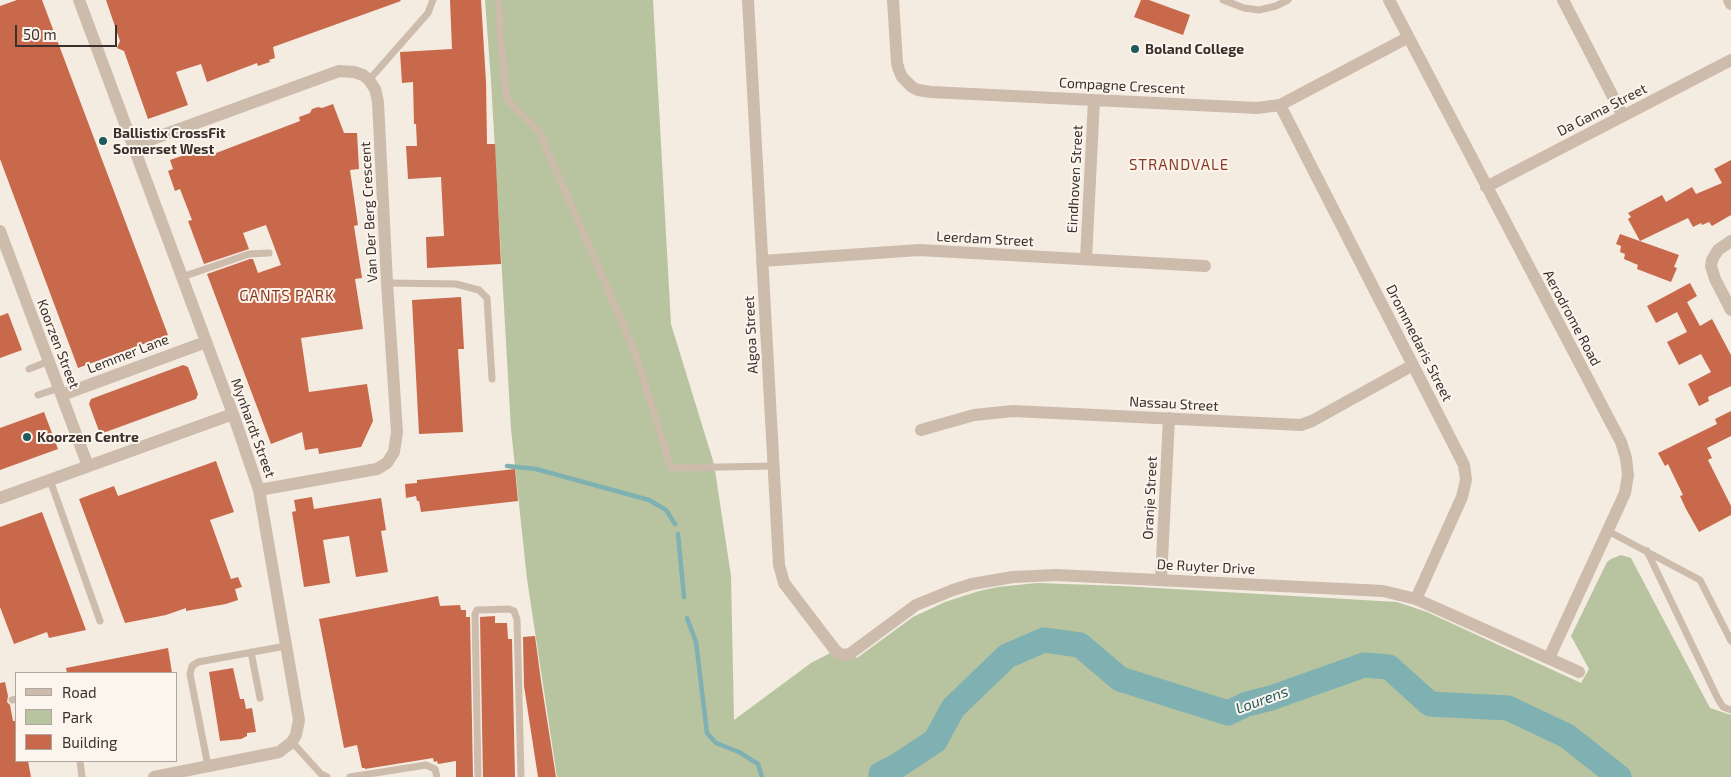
<!DOCTYPE html>
<html>
<head>
<meta charset="utf-8">
<style>
	body { margin:0 }
	#map { position:relative; width:1731px; height:777px; overflow:hidden; background:#f4ebe1; font-family:"Exo 2",sans-serif }
	canvas { display:block }
	.legend { position:absolute; left:15px; top:672px; width:162px; height:90px; box-sizing:border-box; background:#fbf5ee; border:1px solid #aea6a0; margin:0; padding:6px 9px; list-style:none; font-size:15px; color:#3b302b }
	.legend li { display:flex; align-items:center; gap:10px; height:25px }
	.legend b { width:25px; border:1px solid #aea6a0 }
	.scale { position:absolute; left:15px; top:25px; width:102px; height:22px; box-sizing:border-box; border:2px solid #3b302b; border-top:0; padding-left:6px; font-size:15px; line-height:18px; white-space:nowrap; color:#3b302b; -webkit-text-stroke:4px #fbf5ee; paint-order:stroke }
</style>
</head>
<body>
<div id="map">
<canvas width="1731" height="777"></canvas>
<ul class="legend">
<li><b style="height:6px;background:#cdbbac"></b>Road</li>
<li><b style="height:14px;background:#b8c4a0"></b>Park</li>
<li><b style="height:14px;background:#c8694b"></b>Building</li>
</ul>
<div class="scale">50 m</div>
</div>
<script>
const ctx = document.querySelector('canvas').getContext('2d');
ctx.lineJoin = 'round';
function fillPath(path, color) {
  ctx.fillStyle = color;
  ctx.fill(path, 'evenodd');
}
function shape(rows) {
  const path = new Path2D();
  for (const r of rows) {
    path.moveTo(r[0], r[1]);
    for (let i = 2; i < r.length; i += 2) path.lineTo(r[i], r[i + 1]);
  }
  return path;
}
function stroke(path, color, width, dash) {
  ctx.strokeStyle = color;
  ctx.lineWidth = width;
  ctx.lineCap = dash ? 'butt' : 'round';
  ctx.setLineDash(dash || []);
  ctx.stroke(path);
}
function write(font, color, halo, rows, align = 'center') {
  ctx.font = font + ' "Exo 2",sans-serif';
  ctx.lineWidth = 4;
  ctx.setLineDash([]);
  ctx.textBaseline = 'middle';
  ctx.strokeStyle = halo;
  ctx.fillStyle = color;
  for (const [text, x, y, turn = 0] of rows) {
    ctx.save();
    ctx.translate(x, y);
    ctx.rotate((+turn || 0) * Math.PI / 180);
    ctx.textAlign = isNaN(turn) ? turn : align;
    if (halo) ctx.strokeText(text, 0, 0);
    ctx.fillText(text, 0, 0);
    ctx.restore();
  }
}
fillPath(shape([
	[485,0,653,0,671,324,714,464,731,576,734,720,811,663,836,650,851,653,857,658,913,617,945,602,979,591,998,587,1037,583,1122,586,1397,602,1427,612,1581,683,1589,669,1571,636,1607,562,1611,559,1621,555,1631,558,1710,708,1731,715,1731,777,557,777,527,579,511,429,491,81]
]), '#b8c4a0');
stroke(shape([
	[507,466,536,469,649,500,666,510,675,524],
	[678,534,684,597],
	[687,618,696,642,707,733,716,743,739,752,758,764,762,777]
]), '#7fb0b2', 4.5);
stroke(shape([
	[881,777,881,774,897,766,935,741,953,708,1007,656,1044,640,1080,645,1120,679,1228,713,1247,704,1271,698,1364,665,1389,667,1430,704,1508,708,1567,736,1619,777]
]), '#7fb0b2', 25);
fillPath(shape([
	[17,0,42,0,168,335,78,368,0,159,0,6],
	[106,0,400,0,401,1,273,47,275,58,269,60,270,62,258,66,257,63,207,82,201,64,176,72,188,105,148,119,124,51,117,48,120,41],
	[450,0,481,0,486,82,487,144,495,144,501,264,427,268,426,237,444,236,441,177,408,179,406,146,417,146,416,124,414,124,413,82,402,83,400,52,452,49],
	[1141,0,1149,0,1190,15,1183,35,1134,17],
	[333,104,344,133,357,133,359,169,350,170,358,225,354,226,362,278,355,279,363,329,301,338,309,392,367,384,373,421,361,447,319,454,318,448,305,450,302,432,271,444,207,274,250,259,253,259,258,273,281,265,266,225,243,233,249,249,204,264,188,221,192,220,180,189,175,191,168,171,173,169,170,160,208,147,211,155,300,121,299,117,310,113,312,109,318,107,322,108],
	[1731,160,1731,215,1712,226,1709,222,1702,225,1701,223,1693,227,1688,218,1640,241,1628,219,1631,217,1628,213,1662,195,1666,202,1692,187,1696,194,1722,183,1714,169],
	[1620,234,1679,255,1674,267,1677,268,1671,282,1637,269,1638,265,1624,259,1625,254,1620,252,1621,246,1616,244],
	[1690,283,1697,296,1687,302,1700,326,1712,319,1731,355,1731,386,1708,397,1709,401,1699,406,1688,384,1711,372,1701,354,1679,365,1667,342,1687,332,1677,312,1656,323,1647,306],
	[461,297,464,349,458,349,463,432,419,434,412,300],
	[8,313,22,350,0,358,0,316],
	[183,365,188,367,198,394,196,399,103,433,99,431,89,404,91,399],
	[1731,411,1731,436,1707,448,1712,458,1708,460,1731,506,1731,515,1699,532,1686,509,1680,496,1683,495,1668,464,1665,466,1658,453,1717,424,1715,419],
	[44,412,58,449,0,470,0,428],
	[216,461,234,512,210,520,231,579,238,577,242,587,235,589,238,600,226,604,186,611,186,608,166,615,125,623,79,499,114,486,118,496],
	[515,469,518,501,421,512,419,501,417,501,416,496,406,498,405,484,417,483,417,480],
	[312,497,314,509,381,498,386,530,381,531,388,572,356,577,349,536,323,540,330,583,304,587,292,512,296,511,294,500],
	[42,512,86,630,49,638,47,632,14,644,0,607,0,527],
	[438,596,440,606,460,605,461,610,466,610,466,617,470,617,473,777,456,777,456,761,438,764,437,761,434,762,433,758,365,769,365,768,362,768,357,745,344,748,319,619],
	[495,616,495,623,507,623,508,639,512,639,515,777,483,777,480,617],
	[535,636,541,681,556,777,538,777,524,686,523,637],
	[168,648,172,673,67,673,66,668],
	[233,668,240,699,244,699,246,709,252,708,256,732,247,733,247,736,241,739,220,741,209,672],
	[5,682,8,696,7,702,10,705,13,721,16,721,16,761,28,761,31,777,0,777,0,683]
]), '#c8694b');
stroke(shape([
	[499,0,500,31,507,100,539,131,635,352,671,468,773,466],
	[1223,0,1244,8,1259,10,1276,6,1288,0],
	[369,80,428,13,433,0],
	[182,277,249,254,269,253],
	[387,283,456,284,479,290,487,298,492,379],
	[29,369,49,361],
	[38,395,59,388],
	[50,480,100,621],
	[1608,531,1700,580,1731,641],
	[1647,551,1718,699,1723,707,1731,710],
	[251,652,260,698],
	[12,700,16,699],
	[292,742,321,774,327,777],
	[80,761,82,777],
	[208,766,190,674,192,666,198,662,286,646],
	[350,777,426,765,435,769,437,777],
	[478,777,475,614,477,610,480,610,509,609,514,611,517,619,521,777]
]), '#cdbbac', 7);
stroke(shape([
	[79,0,233,414,259,490,299,720,296,735,292,742,279,752,154,777],
	[748,0,779,565,784,583,835,650,840,654,846,655,851,653,916,605,953,590,972,584,1013,577,1056,575,1383,591,1416,599,1579,672],
	[893,0,897,63,899,70,902,77,912,87,918,90,931,92,1257,108,1280,105,1407,38],
	[1389,0,1621,442,1626,458,1628,475,1625,493,1549,658],
	[1563,0,1623,116],
	[1729,0,1731,4],
	[1280,105,1464,465,1466,480,1462,497,1416,599],
	[133,146,339,71,354,72,363,75,369,80,375,89,378,102,387,283,397,432,394,452,387,463,377,469,259,490],
	[1486,187,1731,60],
	[0,231,88,466],
	[1731,241,1718,250,1712,260,1711,266,1715,279,1731,310],
	[1086,259,1094,100],
	[762,261,919,250,1205,266],
	[62,395,206,342],
	[921,430,974,415,1013,411,1301,425,1312,421,1413,365],
	[0,498,233,414],
	[1161,580,1169,418]
]), '#cdbbac', 12);
for (const [x, y, r, color] of [
	[1135,49,5,"#1f5a5e"],
	[103,141,5,"#1f5a5e"],
	[27,437,5,"#1f5a5e"]
]) {
  const dot = new Path2D();
  dot.arc(x, y, r, 0, 2 * Math.PI);
  ctx.fillStyle = color;
  ctx.fill(dot);
  stroke(dot, '#fbf5ee', 2);
}
write('bold 14px', '#3b302b', '#fbf5ee', [
	["Boland College",1145,49],
	["Ballistix CrossFit",113,133],
	["Somerset West",113,149],
	["Koorzen Centre",37,437]
], 'left');
write('14px', '#3b302b', '#fbf5ee', [
	["Compagne Crescent",1122,86,3],
	["Da Gama Street",1602,110,-27],
	["Eindhoven Street",1075,179,-87],
	["Van Der Berg Crescent",369,212,-93],
	["Leerdam Street",985,239,3],
	["Aerodrome Road",1572,318,62],
	["Algoa Street",751,335,-93],
	["Drommedaris Street",1419,343,63],
	["Koorzen Street",58,344,69],
	["Lemmer Lane",128,354,-21],
	["Nassau Street",1174,404,3],
	["Mynhardt Street",253,428,70],
	["Oranje Street",1150,498,-87],
	["De Ruyter Drive",1206,567,3]
]);
ctx.letterSpacing = '1px';
write('15px', '#8c3b22', '#fbf5ee', [
	["STRANDVALE",1179,165],
	["GANTS PARK",287,296]
]);
ctx.letterSpacing = '0px';
write('italic 15px', '#1f5a5e', '#fbf5ee', [
	["Lourens",1262,700,-20]
]);
</script>
</body>
</html>
